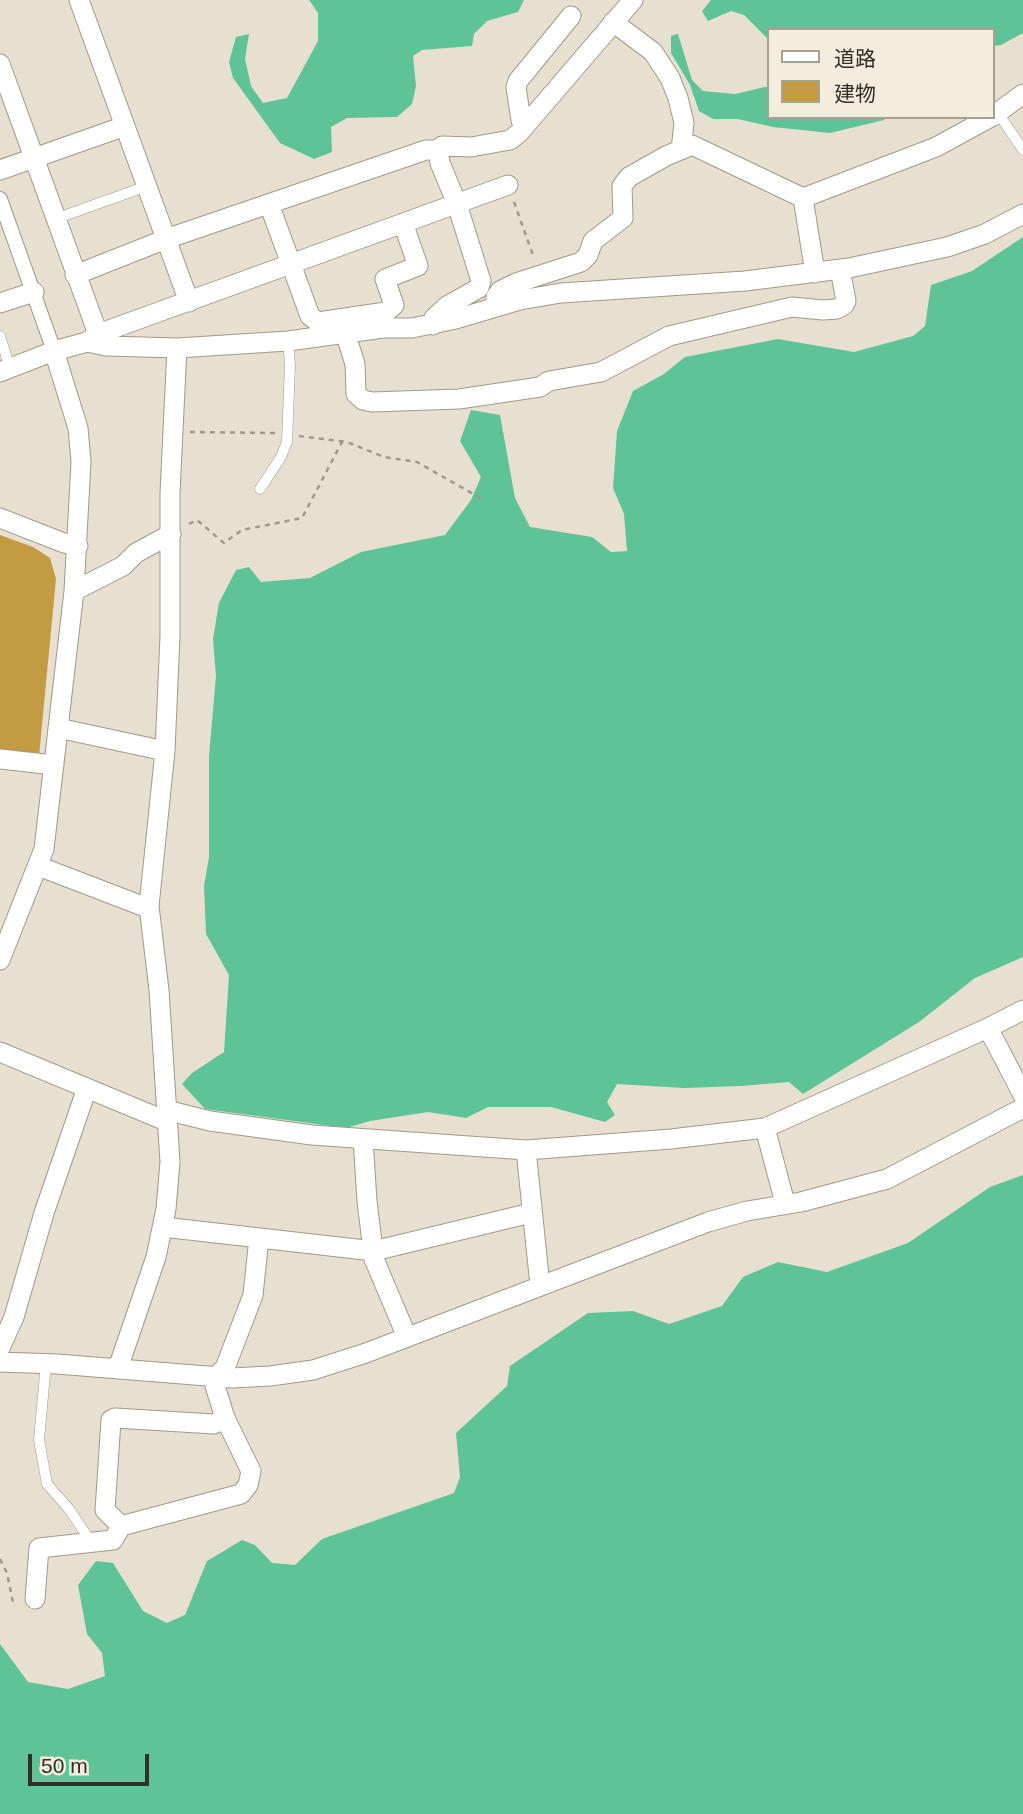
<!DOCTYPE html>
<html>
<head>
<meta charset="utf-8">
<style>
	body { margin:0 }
	#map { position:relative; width:1023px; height:1814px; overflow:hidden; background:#e7e0d0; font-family:Arial,"Noto Sans JP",sans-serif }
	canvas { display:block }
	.legend { position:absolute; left:767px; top:28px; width:228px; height:91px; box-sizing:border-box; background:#f4eddd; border:2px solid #a6a195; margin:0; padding:9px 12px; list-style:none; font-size:21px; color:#312e28 }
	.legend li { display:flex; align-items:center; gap:14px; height:35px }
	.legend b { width:35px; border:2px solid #a6a195 }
	.scale { position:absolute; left:28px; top:1754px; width:121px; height:32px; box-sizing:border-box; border:4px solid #312e28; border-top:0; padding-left:9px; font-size:21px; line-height:24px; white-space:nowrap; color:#312e28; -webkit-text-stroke:5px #f4eddd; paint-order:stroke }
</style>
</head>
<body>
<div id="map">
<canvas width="1023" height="1814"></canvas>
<ul class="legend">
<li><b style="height:9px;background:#fff"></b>道路</li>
<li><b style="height:19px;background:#c29b42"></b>建物</li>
</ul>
<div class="scale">50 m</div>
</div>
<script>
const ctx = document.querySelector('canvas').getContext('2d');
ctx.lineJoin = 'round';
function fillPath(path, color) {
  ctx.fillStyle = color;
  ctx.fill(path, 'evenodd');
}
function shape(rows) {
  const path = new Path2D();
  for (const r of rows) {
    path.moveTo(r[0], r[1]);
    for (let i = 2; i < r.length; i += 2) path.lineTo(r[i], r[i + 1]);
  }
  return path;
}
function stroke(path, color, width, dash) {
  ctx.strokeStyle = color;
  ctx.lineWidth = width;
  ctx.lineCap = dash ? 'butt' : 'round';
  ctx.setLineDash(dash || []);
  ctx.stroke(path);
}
fillPath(shape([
	[309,0,524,0,518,12,487,21,474,34,472,46,422,50,413,56,416,86,412,104,397,117,347,118,331,127,332,152,314,159,280,143,233,78,229,62,236,37,249,34,245,59,251,86,263,103,287,98,318,41,318,13],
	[711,0,1023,0,1023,33,1001,45,993,46,993,30,769,30,769,40,744,15,731,11,708,21,702,11],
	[678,34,692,80,703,91,735,94,769,86,769,117,887,117,884,120,830,133,773,127,738,119,713,119,699,111,690,85,671,53,671,36],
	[1023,237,1023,957,975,978,919,1022,803,1094,789,1082,741,1086,684,1088,617,1084,607,1102,615,1115,605,1122,551,1107,488,1107,466,1118,428,1112,370,1121,346,1128,205,1109,182,1084,192,1073,224,1052,229,975,206,934,204,886,209,857,209,756,216,676,213,639,219,603,236,570,249,567,261,582,310,578,361,552,445,535,471,500,481,477,460,441,471,410,500,415,515,498,530,527,592,537,611,552,627,551,624,514,613,488,617,431,633,391,664,374,685,357,778,339,854,352,913,336,925,326,931,285,972,271],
	[1023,1175,1023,1814,0,1814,0,1644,28,1682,68,1689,105,1676,102,1653,87,1634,78,1585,96,1561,113,1563,143,1611,167,1623,185,1615,207,1561,242,1540,255,1545,272,1563,295,1565,322,1539,454,1493,460,1477,456,1433,507,1386,510,1366,588,1313,633,1311,669,1324,722,1306,743,1277,778,1262,827,1272,908,1243,990,1187]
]), '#5ec498');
fillPath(shape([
	[0,535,33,547,50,558,56,579,39,756,0,752]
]), '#c29b42');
const service = shape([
	[998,113,1023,150],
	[55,219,147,186],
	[0,336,10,368],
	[260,489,281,457,287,442,290,365,288,341],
	[46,1363,39,1440,47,1484,69,1509,91,1542]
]);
const pedestrian = shape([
	[0,199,54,351]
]);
const minor = shape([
	[79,0,189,302],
	[613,22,653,52,670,78,678,98,684,123,681,150],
	[0,64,98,334],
	[993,116,1023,94],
	[524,127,521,120,516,87,518,81,571,16],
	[438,150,442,146,471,147,510,140,519,133,633,0],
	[0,170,125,126],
	[269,204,310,316,318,322,386,312,394,305,385,279,418,266,403,223],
	[815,273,803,198,936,147,991,117],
	[75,275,166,239,426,150,438,150,440,163,457,204,481,281,479,288,447,306,434,318,433,325],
	[0,303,34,292],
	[496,306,496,297,500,291,516,283,581,262,588,255,593,241,623,218,622,186,629,177,666,156,692,145,803,198],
	[345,332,355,364,356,394,363,400,372,402,459,399,540,387,549,381,601,372,669,336,792,307,823,310,837,309,844,305,846,301,840,269],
	[87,342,106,346,177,348,288,341,383,328,412,328,456,319,520,300,561,293,745,281,849,268,947,247,985,234,1023,214],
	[0,372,54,351,87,342,98,334,508,185],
	[0,518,64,543,78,546],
	[74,591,123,566,136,553,171,534],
	[58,728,165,751],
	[0,759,54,765],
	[38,866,145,907,149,906],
	[0,960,44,849,74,591,81,462,78,428,54,351],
	[988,1028,1023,1095],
	[0,1052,166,1121],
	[166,1110,210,1121,312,1135,526,1150,671,1139,765,1128,988,1028,1023,1010],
	[765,1128,785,1203],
	[363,1139,367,1201,374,1259,407,1337],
	[526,1150,539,1276,542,1285],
	[163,1227,365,1250,382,1249,531,1213],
	[0,1348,14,1317,44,1213,87,1088],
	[0,1362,57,1364,232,1378,270,1376,313,1370,366,1353,708,1222,747,1211,801,1202,887,1179,1023,1108],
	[118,1368,156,1257,166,1209,170,1162,159,990,149,906,165,751,170,636,170,493,177,348],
	[121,1526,241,1494,248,1485,251,1471,225,1418,215,1386,216,1376,225,1368,253,1295,259,1238],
	[35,1599,39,1548,113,1540,121,1526,105,1510,111,1420,115,1418,214,1424,225,1418]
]);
stroke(service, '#a0998a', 11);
stroke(pedestrian, '#a0998a', 16);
stroke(minor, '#a0998a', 21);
stroke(shape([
	[514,202,534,258],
	[190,432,275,433],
	[299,436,347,442,384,457,417,462,482,499],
	[189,524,197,520,224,543,242,530,302,518,342,442],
	[0,1559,7,1573,14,1607]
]), '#9e998d', 2.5, [5, 5]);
stroke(service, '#fff', 10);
stroke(pedestrian, '#fff', 14);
stroke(minor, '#fff', 19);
</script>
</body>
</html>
